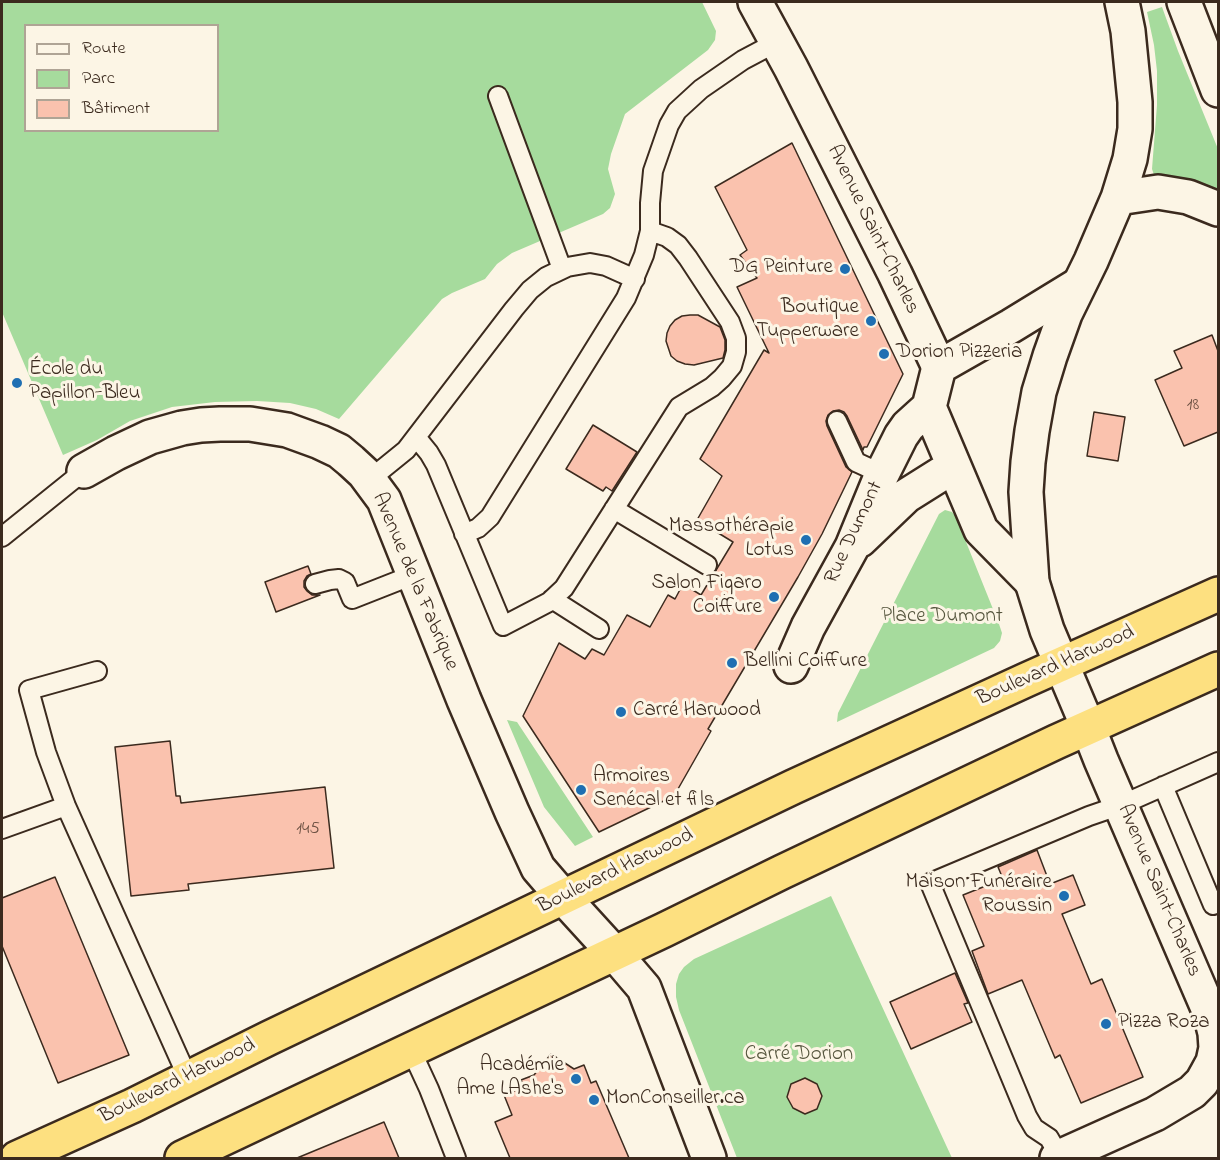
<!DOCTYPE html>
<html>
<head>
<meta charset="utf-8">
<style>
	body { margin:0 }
	#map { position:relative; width:1220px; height:1160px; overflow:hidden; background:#fcf5e5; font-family:"Indie Flower",sans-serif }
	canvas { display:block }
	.frame { position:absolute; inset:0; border:3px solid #3b2a1e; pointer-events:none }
	.legend { position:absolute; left:24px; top:24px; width:195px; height:108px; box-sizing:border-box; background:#fcf5e5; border:2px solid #afa495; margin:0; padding:8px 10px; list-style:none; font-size:18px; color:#3b2a1e }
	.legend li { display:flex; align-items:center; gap:12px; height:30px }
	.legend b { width:30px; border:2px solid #afa495 }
</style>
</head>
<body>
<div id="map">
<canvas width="1220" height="1160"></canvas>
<div class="frame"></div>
<ul class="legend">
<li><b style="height:8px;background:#fcf5e5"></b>Route</li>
<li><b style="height:16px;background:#a6db9d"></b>Parc</li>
<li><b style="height:16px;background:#fac2ae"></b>Bâtiment</li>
</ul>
</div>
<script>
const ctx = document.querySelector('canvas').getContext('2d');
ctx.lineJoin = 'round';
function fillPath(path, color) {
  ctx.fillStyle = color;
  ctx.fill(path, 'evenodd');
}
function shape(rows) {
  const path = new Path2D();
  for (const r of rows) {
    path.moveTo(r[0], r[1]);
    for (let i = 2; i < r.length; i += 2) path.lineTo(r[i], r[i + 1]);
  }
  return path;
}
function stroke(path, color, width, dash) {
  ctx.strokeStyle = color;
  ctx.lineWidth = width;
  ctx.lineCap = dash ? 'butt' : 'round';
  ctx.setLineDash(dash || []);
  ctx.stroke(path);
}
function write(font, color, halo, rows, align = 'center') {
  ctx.font = font + ' "Indie Flower",sans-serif';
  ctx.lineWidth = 6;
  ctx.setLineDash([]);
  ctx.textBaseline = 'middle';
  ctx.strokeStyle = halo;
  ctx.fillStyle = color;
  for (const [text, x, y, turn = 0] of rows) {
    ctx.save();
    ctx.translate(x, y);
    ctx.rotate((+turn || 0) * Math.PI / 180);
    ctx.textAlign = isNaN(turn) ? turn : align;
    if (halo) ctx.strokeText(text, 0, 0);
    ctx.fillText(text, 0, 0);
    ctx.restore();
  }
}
fillPath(shape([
	[2,2,702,2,716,31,715,40,708,50,625,114,611,154,608,169,615,194,610,208,603,214,512,253,497,264,485,279,452,293,442,299,339,419,316,409,290,403,257,401,215,402,172,407,130,421,97,440,63,455,2,312],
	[26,26,218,26,218,130,26,130],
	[1162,7,1178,51,1218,149,1218,192,1154,175,1152,169,1157,105,1157,71,1154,45,1147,12],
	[945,510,952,512,956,517,999,624,1002,633,1000,641,994,648,837,722,838,713,939,514],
	[507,720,517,722,593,837,575,846,544,807],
	[831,896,952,1158,737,1158,679,1010,676,997,676,984,679,974,684,967,694,959]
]), '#a6db9d');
const building = shape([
	[792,143,903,374,867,447,864,447,863,450,847,416,844,412,839,410,833,411,828,415,826,421,827,426,846,467,852,472,822,534,798,577,708,729,711,731,674,796,599,832,523,716,559,643,585,659,592,649,604,655,627,615,650,627,668,595,675,599,683,584,701,595,733,542,697,520,722,476,700,459,764,350,769,353,737,287,757,278,740,255,747,250,715,187,792,143],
	[690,315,698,315,720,327,725,340,725,350,723,358,694,365,685,364,677,361,671,356,666,341,667,333,670,326,675,320,682,316,690,315],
	[1212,335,1218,351,1218,432,1184,446,1155,380,1182,368,1174,351,1212,335],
	[1094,412,1125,417,1118,461,1087,456,1094,412],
	[593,425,637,452,612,491,606,487,603,491,566,469,593,425],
	[308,566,311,574,307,576,304,581,304,587,307,591,312,595,320,595,276,612,265,582,308,566],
	[170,741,176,796,180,796,181,803,325,787,334,868,188,884,189,890,131,896,115,747,170,741],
	[1037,850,1050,884,1073,875,1085,905,1062,914,1091,984,1102,979,1143,1077,1081,1103,1060,1055,1055,1058,1022,980,988,994,972,951,984,946,963,895,1003,879,998,867,1037,850],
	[55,877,129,1055,58,1083,2,946,2,898,55,877],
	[955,973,968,1003,964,1004,972,1022,911,1049,890,1002,955,973],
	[551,1054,574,1069,584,1065,591,1083,596,1081,629,1158,510,1158,495,1122,512,1115,504,1095,524,1087,521,1080,534,1075,551,1054],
	[805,1078,817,1084,822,1096,817,1109,805,1114,793,1108,787,1097,791,1084,805,1078],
	[384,1122,399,1158,297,1158,384,1122]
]);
fillPath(building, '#fac2ae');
stroke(building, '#3b2a1e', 1.5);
const service = shape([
	[498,96,562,269],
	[837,421,856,462,882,474],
	[416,437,429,453,436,465,503,626,549,602,564,588,679,407,712,387,722,378,732,366,736,352,736,338,730,322,688,258,678,245,667,237,650,231],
	[369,480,406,450,514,309,530,290,546,277,567,267,590,263,606,266,635,279],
	[614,509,707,565],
	[464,534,478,528,490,517,626,298,644,255,650,231,650,203,653,171,669,125,677,111,701,89,743,60,777,42],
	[2,537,84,471],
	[315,584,330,580,339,579,345,582,352,599,413,575],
	[552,599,599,629],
	[97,671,29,690,46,752,66,806,188,1078],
	[1163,786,1213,905],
	[2,829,66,806],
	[411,1050,429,1089,456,1158],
	[1060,1157,1049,1138,1034,1128,1027,1116,930,883,1089,816,1121,805,1218,762]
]);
const minor = shape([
	[755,2,791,68,895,274,939,367],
	[84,471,116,453,150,437,182,428,201,425,220,424,250,424,287,430,320,442,339,451,351,461,364,473,384,500,464,700,512,812,538,868,563,897]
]);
const tertiary = shape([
	[860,540,906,496,941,474,955,469],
	[1032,582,981,530,929,407,939,367,1011,326,1078,285],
	[791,666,808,627,852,547,882,474,901,436,908,426,929,407],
	[563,897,615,954,644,988,709,1158],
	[1057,1158,1155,1114,1192,1092,1202,1082,1207,1073,1213,1062,1216,1048,1215,1033,1210,1013,1101,760,1088,727]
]);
const secondary = shape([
	[1184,2,1218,90],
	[1118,198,1158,192,1188,197,1218,209],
	[1088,727,1047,630,1032,582,1026,492,1028,462,1032,431,1039,392,1050,356,1065,314,1091,261,1118,198,1130,159,1135,129,1135,102,1128,31,1122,2]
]);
const trunk = shape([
	[17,1158,132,1106,269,1038,793,787,1026,680,1218,594],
	[182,1158,664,930,782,872,1056,742,1218,669]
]);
stroke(service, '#3b2a1e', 22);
stroke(minor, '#3b2a1e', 38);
stroke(tertiary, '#3b2a1e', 38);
stroke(secondary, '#3b2a1e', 38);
stroke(trunk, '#3b2a1e', 38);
stroke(service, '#fcf5e5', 18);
stroke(minor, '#fcf5e5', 33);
stroke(tertiary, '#fcf5e5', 33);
stroke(secondary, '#fcf5e5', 33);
stroke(trunk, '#fde080', 33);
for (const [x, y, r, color] of [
	[845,269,6,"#1f6fb2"],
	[871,321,6,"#1f6fb2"],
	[884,354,6,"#1f6fb2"],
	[17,383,6,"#1f6fb2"],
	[806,540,6,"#1f6fb2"],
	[774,597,6,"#1f6fb2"],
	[732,663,6,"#1f6fb2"],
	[621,712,6,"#1f6fb2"],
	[581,790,6,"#1f6fb2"],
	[1064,896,6,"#1f6fb2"],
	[1106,1024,6,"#1f6fb2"],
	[576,1079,6,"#1f6fb2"],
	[594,1100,6,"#1f6fb2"]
]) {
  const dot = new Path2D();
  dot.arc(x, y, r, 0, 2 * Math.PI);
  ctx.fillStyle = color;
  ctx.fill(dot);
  stroke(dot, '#fcf5e5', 2);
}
write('18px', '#6b5042', null, [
	["18",1193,406],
	["145",308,830]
]);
write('21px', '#3b2a1e', '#fcf5e5', [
	["Avenue Saint-Charles",872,230,64],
	["Rue Dumont",855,533,-65],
	["Avenue de la Fabrique",414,582,67],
	["Boulevard Harwood",1056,667,-24],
	["Boulevard Harwood",616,872,-26],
	["Avenue Saint-Charles",1158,891,67],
	["Boulevard Harwood",178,1082,-26]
]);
write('21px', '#3b2a1e', '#fcf5e5', [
	["DG Peinture",833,269,"right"],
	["Boutique",859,309,"right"],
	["Tupperware",859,333,"right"],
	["Dorion Pizzeria",896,354],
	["École du",29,371],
	["Papillon-Bleu",29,395],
	["Massothérapie",794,528,"right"],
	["Lotus",794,552,"right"],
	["Salon Figaro",762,585,"right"],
	["Coiffure",762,609,"right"],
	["Bellini Coiffure",744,663],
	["Carré Harwood",633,712],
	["Armoires",593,778],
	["Senécal et fils",593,802],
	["Maison Funéraire",1052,884,"right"],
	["Roussin",1052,908,"right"],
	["Pizza Roza",1118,1024],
	["Académie",564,1067,"right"],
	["Ame LAshe's",564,1091,"right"],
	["MonConseiller.ca",606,1100]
], 'left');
write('21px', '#56563e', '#fcf5e5', [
	["Place Dumont",942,618],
	["Carré Dorion",799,1056]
]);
</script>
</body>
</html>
